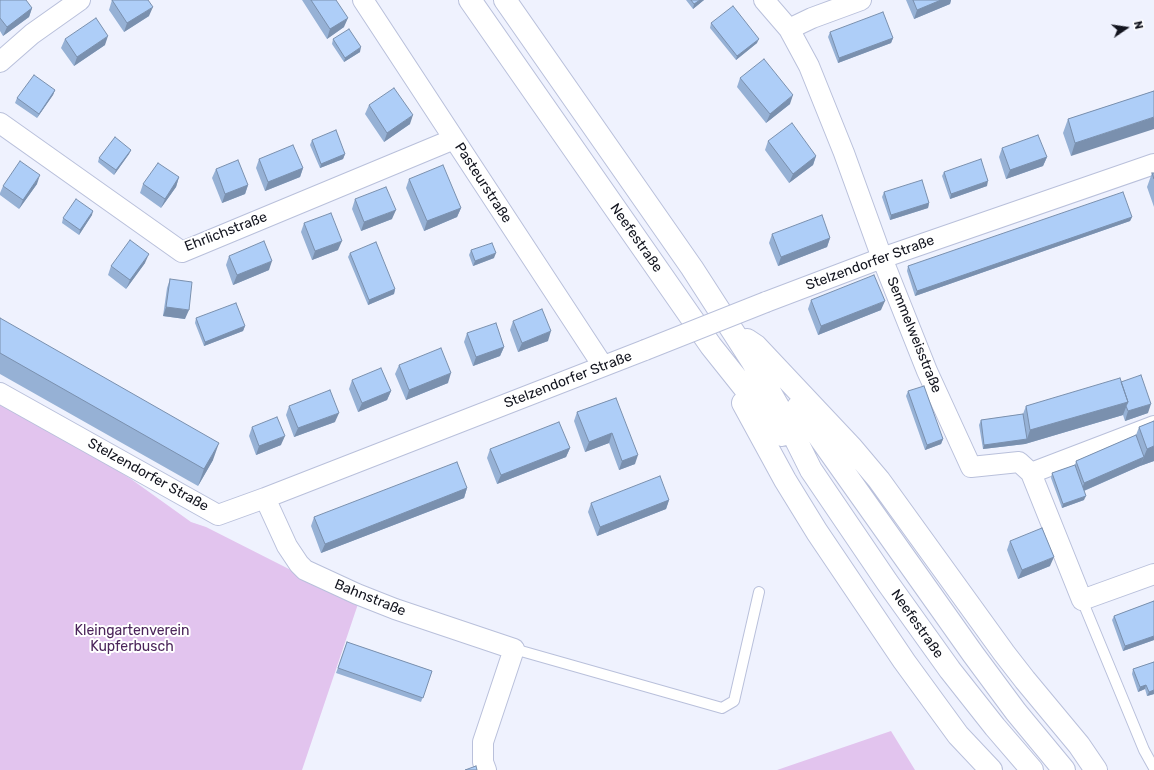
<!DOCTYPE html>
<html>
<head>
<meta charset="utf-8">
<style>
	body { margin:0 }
	#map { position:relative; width:1154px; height:770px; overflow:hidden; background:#eff2fe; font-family:Rubik,sans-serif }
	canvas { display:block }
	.north { position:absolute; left:1106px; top:8px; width:40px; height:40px; -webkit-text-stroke:3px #fff; paint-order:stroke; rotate:77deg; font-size:11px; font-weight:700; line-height:16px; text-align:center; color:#13151f }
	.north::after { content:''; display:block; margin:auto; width:14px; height:18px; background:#13151f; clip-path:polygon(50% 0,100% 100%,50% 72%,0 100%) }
</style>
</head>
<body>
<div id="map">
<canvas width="1154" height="770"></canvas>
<div class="north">N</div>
</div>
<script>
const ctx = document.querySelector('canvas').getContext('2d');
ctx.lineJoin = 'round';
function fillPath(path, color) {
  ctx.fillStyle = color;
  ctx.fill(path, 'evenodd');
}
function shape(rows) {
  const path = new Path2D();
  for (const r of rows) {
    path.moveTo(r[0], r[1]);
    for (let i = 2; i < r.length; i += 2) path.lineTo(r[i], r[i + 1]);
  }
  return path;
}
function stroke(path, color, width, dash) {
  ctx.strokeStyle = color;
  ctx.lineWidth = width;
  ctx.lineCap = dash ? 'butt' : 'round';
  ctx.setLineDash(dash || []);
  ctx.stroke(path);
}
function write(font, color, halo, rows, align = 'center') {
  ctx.font = font + ' Rubik,sans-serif';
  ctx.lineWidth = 4;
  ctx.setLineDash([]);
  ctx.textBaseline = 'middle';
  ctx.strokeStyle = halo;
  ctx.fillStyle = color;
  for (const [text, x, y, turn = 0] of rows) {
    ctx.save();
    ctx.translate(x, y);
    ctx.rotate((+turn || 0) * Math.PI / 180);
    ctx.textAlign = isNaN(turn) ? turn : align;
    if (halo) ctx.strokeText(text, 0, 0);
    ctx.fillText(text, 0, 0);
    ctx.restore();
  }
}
fillPath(shape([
	[0,402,22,412,131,479,191,522,206,527,358,604,302,770,0,770],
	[891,731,915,770,777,770]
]), '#e2c4ee');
const lane = shape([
	[1082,600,1144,750,1154,768],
	[514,649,722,708,734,701,759,592]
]);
const street = shape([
	[363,0,603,366],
	[764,0,789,29,809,66,844,153,882,258,927,371,971,467,1019,462,1031,473,1082,600,1154,574],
	[789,29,812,18,861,0],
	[0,62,32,34,80,0],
	[0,123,182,252,454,139],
	[766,302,882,258,1154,164],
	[0,393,218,515,265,498,645,350],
	[1031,473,1154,426],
	[265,498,287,546,299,564,305,570,357,594,395,609,514,649,483,742,483,762,486,770]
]);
const highway = shape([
	[470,0,711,346,782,435],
	[505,0,692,268,752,361,787,422,811,470,887,582,950,670,995,727,1032,770],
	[747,340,756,346,852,448,879,480,1004,653,1025,680,1079,745,1096,770],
	[743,403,785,480,817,532,904,661,958,735,991,770],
	[798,407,973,654,1016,712,1064,770]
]);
stroke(lane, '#b9c0db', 12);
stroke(street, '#b9c0db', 22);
stroke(highway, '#b9c0db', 24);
stroke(lane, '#fff', 10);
stroke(street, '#fff', 20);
stroke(highway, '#fff', 22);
const streetBridge = shape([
	[645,350,766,302]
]);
stroke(streetBridge, '#b9c0db', 22, []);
stroke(streetBridge, '#fff', 20);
fillPath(shape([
	[0,0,32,8,29,17,3,36,0,31],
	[112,0,149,16,124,32,109,10],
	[302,0,336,0,344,27,327,39],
	[686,0,704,0,693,9],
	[906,0,951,0,950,4,914,19],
	[711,23,757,43,736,60,710,28],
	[830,32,893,38,891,43,838,63,828,37],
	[65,39,105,45,74,66,61,48],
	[333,39,360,52,344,62,332,44],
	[740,78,790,104,766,123,737,87],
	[55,90,53,95,37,118,15,103,17,98],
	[1154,91,1071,156,1063,133,1068,119],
	[369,105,410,124,384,142,365,114],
	[312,140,345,154,343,159,320,168,310,145],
	[768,141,816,156,813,165,789,183,765,150],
	[1002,148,1047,157,1043,166,1006,179,999,157],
	[131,150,129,154,114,175,98,162,99,158],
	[259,159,303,168,300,177,265,191,256,168],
	[216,169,248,185,245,194,222,203,212,178],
	[944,172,987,186,950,199,942,176],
	[1152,173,1154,173,1154,207,1147,187],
	[179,177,176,187,161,208,140,193,143,184],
	[409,179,461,208,457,217,424,231,406,188],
	[37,184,19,209,0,195,0,193,3,186],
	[884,192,929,203,928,208,890,220,882,197],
	[355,199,392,219,361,231,352,209],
	[92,215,79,235,62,223,63,218],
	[1132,217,1130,221,915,296,907,271,908,266],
	[304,223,338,250,312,260,301,232],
	[772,234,830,238,827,247,778,266,769,243],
	[471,250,494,258,473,266,469,255],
	[350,253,395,289,394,294,368,305,348,257],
	[229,256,269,270,233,285,226,265],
	[145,263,126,289,108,275,111,266],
	[170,279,185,319,163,316,167,288],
	[811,300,881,310,818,335,808,309],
	[0,318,213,460,198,486,0,374],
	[196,318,245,326,243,331,204,346,195,323],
	[513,321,548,341,518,352,510,330],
	[467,333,504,347,500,356,473,366,464,342],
	[399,365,448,383,406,400,395,374],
	[352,380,391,391,387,400,358,412,349,389],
	[1121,382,1148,413,1125,421,1123,415,1025,444,983,449,979,425,981,420,1023,414,1026,406],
	[908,391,943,439,941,444,925,450,906,396],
	[616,398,635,464,619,470,609,443,585,452,574,421,577,412],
	[289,406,335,422,294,437,286,415],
	[1154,421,1154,461,1140,466,1084,491,1084,500,1062,508,1051,478,1052,473,1075,465,1076,461,1136,435,1139,427],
	[252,427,281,445,256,455,249,436],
	[570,448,566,457,497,484,487,458,490,449],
	[467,488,464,498,321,553,311,526,314,517],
	[669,500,666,509,597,536,588,512,591,503],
	[1010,541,1050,566,1018,579,1007,550],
	[1154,601,1154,640,1123,651,1112,620,1114,616],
	[347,642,432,671,421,702,336,673],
	[1154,662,1154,694,1147,696,1145,689,1138,692,1132,674,1133,669]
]), '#96b1d5');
fillPath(shape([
	[700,0,704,0,693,9,694,4],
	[941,0,951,0,950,4,914,19,917,10],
	[153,7,149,16,124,32,127,23],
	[32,8,29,17,3,36,7,27],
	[348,18,344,27,327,39,330,29],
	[108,36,105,45,74,66,77,57],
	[893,38,891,43,838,63,839,58],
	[759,39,757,43,736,60,737,56],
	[361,47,360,52,344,62,345,58],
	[55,90,53,95,37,118,39,114],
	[793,95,790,104,766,123,770,114],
	[413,115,410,124,384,142,387,133],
	[1154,117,1154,129,1071,156,1075,143],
	[131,150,129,154,114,175,116,170],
	[345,154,343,159,320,168,321,164],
	[816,156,813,165,789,183,793,174],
	[1047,157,1043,166,1006,179,1010,170],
	[303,168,300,177,265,191,268,182],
	[40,175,37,184,19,209,23,200],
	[179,177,176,187,161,208,165,199],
	[988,181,987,186,950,199,951,194],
	[248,185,245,194,222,203,225,194],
	[929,203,928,208,890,220,891,215],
	[461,208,457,217,424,231,427,221],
	[396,210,392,219,361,231,364,222],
	[93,211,92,215,79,235,80,230],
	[1132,217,1130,221,915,296,917,291],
	[830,238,827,247,778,266,781,257],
	[342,241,338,250,312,260,315,251],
	[496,253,494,258,473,266,475,261],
	[149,254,145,263,126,289,130,280],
	[272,261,269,270,233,285,237,275],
	[395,289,394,294,368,305,369,300],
	[885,301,881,310,818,335,821,326],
	[166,307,189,310,185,319,163,316],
	[245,326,243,331,204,346,205,342],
	[551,331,548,341,518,352,522,343],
	[504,347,500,356,473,366,476,357],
	[451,373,448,383,406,400,409,390],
	[391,391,387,400,358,412,362,403],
	[1128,402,1123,415,1025,444,983,449,984,445,1027,439,1030,430],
	[1151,404,1148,413,1125,421,1128,411],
	[339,413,335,422,294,437,298,428],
	[612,433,609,443,585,452,589,442],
	[285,436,281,445,256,455,259,446],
	[943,439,941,444,925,450,927,445],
	[219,443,213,460,198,486,204,469],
	[1154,446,1154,461,1140,466,1147,449],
	[570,448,566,457,497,484,501,475],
	[638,455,635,464,619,470,622,461],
	[1144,457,1140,466,1081,492,1084,483],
	[467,488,464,498,321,553,325,544],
	[1086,496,1084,500,1062,508,1063,504],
	[669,500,666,509,597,536,600,527],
	[1054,557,1050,566,1018,579,1022,570],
	[1154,636,1154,640,1123,651,1125,646],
	[1146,685,1145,689,1138,692,1140,687],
	[1154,690,1154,694,1147,696,1149,692]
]), '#7a90ae');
const building = shape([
	[0,0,26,0,32,8,7,27,0,18,0,0],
	[112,0,148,0,153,7,127,23,112,0],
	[311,0,336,0,348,18,330,29,311,0],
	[691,0,700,0,694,4,691,0],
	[913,0,941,0,917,10,913,0],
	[733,6,759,39,737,56,711,23,733,6],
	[883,12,893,38,839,58,830,32,883,12],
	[96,18,108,36,77,57,65,39,96,18],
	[349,29,361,47,345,58,333,39,349,29],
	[764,59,793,95,770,114,740,78,764,59],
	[34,75,55,90,39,114,17,98,34,75],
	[394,88,413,115,387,133,369,105,394,88],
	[1154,91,1154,117,1075,143,1068,119,1154,91],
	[792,123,816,156,793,174,768,141,792,123],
	[336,130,345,154,321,164,312,140,336,130],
	[1038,135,1047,157,1010,170,1002,148,1038,135],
	[115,137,131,150,116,170,99,158,115,137],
	[293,145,303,168,268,182,259,159,293,145],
	[981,159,988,181,951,194,944,172,981,159],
	[238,160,248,185,225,194,216,169,238,160],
	[20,161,40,175,23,200,3,186,20,161],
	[158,163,179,177,165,199,143,184,158,163],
	[443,165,461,208,427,221,409,179,443,165],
	[1152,173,1154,173,1154,179,1152,173],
	[922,180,929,203,891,215,884,192,922,180],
	[386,187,396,210,364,222,355,199,386,187],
	[1123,192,1132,217,917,291,908,266,1123,192],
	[76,199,93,211,80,230,63,218,76,199],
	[331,213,342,241,315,251,304,223,331,213],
	[822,215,830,238,781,257,772,234,822,215],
	[130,240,149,254,130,280,111,266,130,240],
	[264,241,272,261,237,275,229,256,264,241],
	[376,242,395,289,369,300,350,253,376,242],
	[492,243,496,253,475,261,471,250,492,243],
	[874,275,885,301,821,326,811,300,874,275],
	[170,279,192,282,189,310,166,307,170,279],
	[236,303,245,326,205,342,196,318,236,303],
	[542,309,551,331,522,343,513,321,542,309],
	[0,318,219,443,204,469,0,353,0,318],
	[496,323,504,347,476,357,467,333,496,323],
	[441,348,451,373,409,390,399,365,441,348],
	[381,368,391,391,362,403,352,380,381,368],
	[1141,375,1151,404,1128,411,1126,406,1128,402,1121,382,1141,375],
	[1120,378,1128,402,1030,430,1026,406,1120,378],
	[924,386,943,439,927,445,908,391,924,386],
	[330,390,339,413,298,428,289,406,330,390],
	[616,398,638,455,622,461,612,433,589,442,577,412,616,398],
	[1023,414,1027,439,984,445,981,420,1023,414],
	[277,417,285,436,259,446,252,427,277,417],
	[1154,421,1154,446,1147,449,1139,427,1154,421],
	[559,422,570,448,501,475,490,449,559,422],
	[1136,435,1144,457,1084,483,1076,461,1136,435],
	[457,462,467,488,325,544,314,517,457,462],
	[1075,465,1086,496,1063,504,1052,473,1075,465],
	[660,476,669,500,600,527,591,503,660,476],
	[1042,528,1054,557,1022,570,1010,541,1042,528],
	[1154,601,1154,636,1125,646,1114,616,1154,601],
	[347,642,432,671,423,698,338,668,347,642],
	[1154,662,1154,690,1149,692,1146,685,1140,687,1133,669,1154,662],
	[476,766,477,770,465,770,476,766]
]);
fillPath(building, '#aecef8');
stroke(building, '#7a90ae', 1);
write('14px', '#13151f', '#fff', [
	["Pasteurstraße",483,183,57],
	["Ehrlichstraße",226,232,-21],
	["Neefestraße",636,238,55],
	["Stelzendorfer Straße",870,263,-20],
	["Semmelweisstraße",914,335,68],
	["Stelzendorfer Straße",568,380,-21],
	["Stelzendorfer Straße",148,475,29],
	["Bahnstraße",370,598,22],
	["Neefestraße",917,624,55]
]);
write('14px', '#4c265b', '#fff', [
	["Kleingartenverein",132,631],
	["Kupferbusch",132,647]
]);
</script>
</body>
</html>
